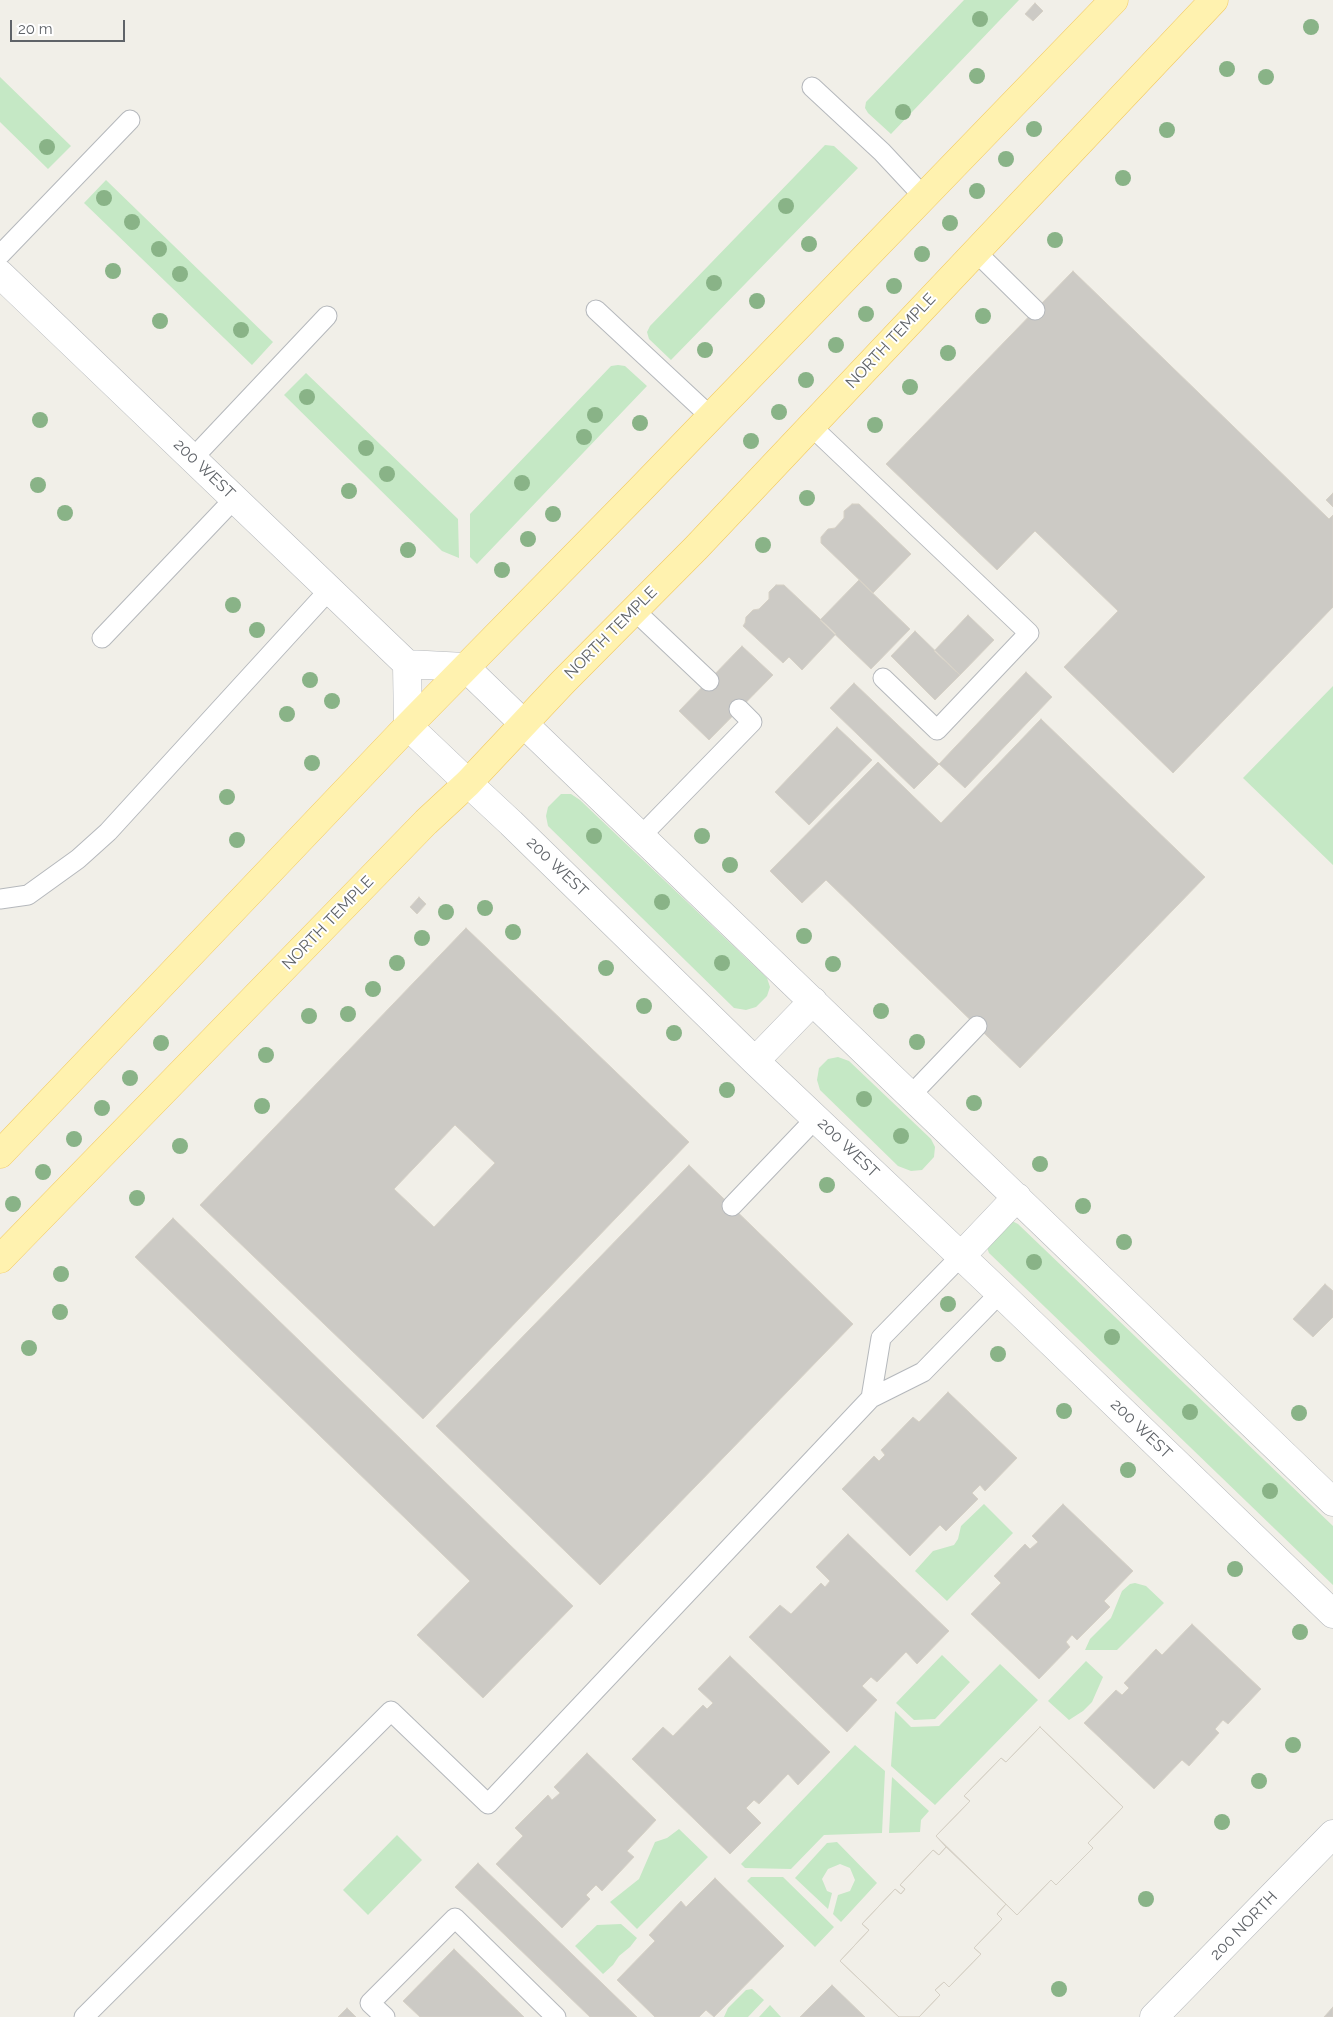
<!DOCTYPE html>
<html>
<head>
<meta charset="utf-8">
<style>
	body { margin:0 }
	#map { position:relative; width:1333px; height:2017px; overflow:hidden; background:#f1efe8; font-family:Raleway,sans-serif }
	canvas { display:block }
	.scale { position:absolute; left:10px; top:20px; width:115px; height:22px; box-sizing:border-box; border:2px solid #5f6368; border-top:0; padding-left:6px; font-size:15px; line-height:18px; white-space:nowrap; color:#5f6368; -webkit-text-stroke:4px #fff; paint-order:stroke }
</style>
</head>
<body>
<div id="map">
<canvas width="1333" height="2017"></canvas>
<div class="scale">20 m</div>
</div>
<script>
const ctx = document.querySelector('canvas').getContext('2d');
ctx.lineJoin = 'round';
function fillPath(path, color) {
  ctx.fillStyle = color;
  ctx.fill(path, 'evenodd');
}
function shape(rows) {
  const path = new Path2D();
  for (const r of rows) {
    path.moveTo(r[0], r[1]);
    for (let i = 2; i < r.length; i += 2) path.lineTo(r[i], r[i + 1]);
  }
  return path;
}
function stroke(path, color, width, dash) {
  ctx.strokeStyle = color;
  ctx.lineWidth = width;
  ctx.lineCap = dash ? 'butt' : 'round';
  ctx.setLineDash(dash || []);
  ctx.stroke(path);
}
function write(font, color, halo, rows, align = 'center') {
  ctx.font = font + ' Raleway,sans-serif';
  ctx.lineWidth = 4;
  ctx.setLineDash([]);
  ctx.textBaseline = 'middle';
  ctx.strokeStyle = halo;
  ctx.fillStyle = color;
  for (const [text, x, y, turn = 0] of rows) {
    ctx.save();
    ctx.translate(x, y);
    ctx.rotate((+turn || 0) * Math.PI / 180);
    ctx.textAlign = isNaN(turn) ? turn : align;
    if (halo) ctx.strokeText(text, 0, 0);
    ctx.fillText(text, 0, 0);
    ctx.restore();
  }
}
fillPath(shape([
	[964,0,1019,0,891,134,868,113,865,108,866,102],
	[0,77,71,146,48,169,0,122],
	[825,145,834,146,858,168,671,360,649,339,647,332,650,326],
	[106,180,273,342,252,365,84,203],
	[618,365,625,366,647,386,477,564,470,557,470,514,611,366],
	[306,373,458,519,459,558,442,551,284,395],
	[1333,686,1333,865,1243,778],
	[561,794,571,794,580,800,767,978,770,987,767,996,756,1007,746,1010,734,1008,548,826,546,816,548,807],
	[838,1057,849,1061,931,1139,935,1147,934,1157,922,1170,911,1171,898,1166,820,1090,817,1080,819,1068,828,1059],
	[1010,1220,1018,1224,1333,1526,1333,1585,989,1253,986,1245],
	[984,1504,1013,1533,947,1601,915,1571,933,1551,954,1545,958,1539,961,1526],
	[1135,1583,1146,1586,1164,1603,1117,1650,1085,1650,1090,1639,1111,1618,1122,1591,1130,1584],
	[942,1655,970,1682,935,1719,914,1720,896,1703],
	[1086,1661,1103,1677,1092,1702,1083,1711,1069,1720,1048,1701],
	[1000,1664,1038,1700,935,1805,891,1766,895,1711,911,1727,939,1726],
	[855,1745,885,1771,882,1833,824,1835,791,1869,745,1868,741,1864],
	[892,1777,929,1811,921,1820,920,1832,889,1833],
	[679,1829,708,1857,637,1929,610,1902,639,1879,655,1842,667,1838],
	[397,1835,422,1860,368,1915,343,1890],
	[837,1842,877,1883,841,1922,833,1914,838,1895,850,1891,855,1880,850,1868,840,1864,828,1869,822,1879,827,1891,832,1893,828,1909,795,1878,827,1843],
	[751,1877,783,1877,834,1927,815,1947,747,1881],
	[621,1924,637,1938,630,1947,619,1956,613,1965,603,1974,575,1946,597,1925],
	[752,1989,764,2000,748,2017,724,2017,728,2008,746,1990],
	[770,2005,781,2017,759,2017]
]), '#c5e8c5');
const building = shape([
	[1035,3,1043,11,1033,21,1025,14,1035,3],
	[1073,271,1329,519,1333,515,1333,607,1173,773,1064,667,1118,611,1035,531,997,570,886,464,1073,271],
	[1333,493,1333,507,1326,500,1333,493],
	[852,504,859,504,911,554,873,593,821,543,821,537,828,529,835,528,844,518,844,511,852,504],
	[859,580,910,629,871,669,820,620,859,580],
	[776,585,784,585,836,634,802,670,789,657,783,663,743,626,745,623,746,617,753,610,759,609,769,599,769,592,776,585],
	[968,615,994,640,960,675,934,651,968,615],
	[915,631,960,675,935,700,891,656,915,631],
	[742,646,773,675,709,740,679,711,742,646],
	[1026,672,1052,697,965,788,939,764,1026,672],
	[854,683,939,764,914,789,830,708,854,683],
	[1041,719,1205,877,1020,1068,826,880,802,903,770,871,878,762,941,823,1041,719],
	[837,727,872,760,809,825,775,792,837,727],
	[419,897,426,904,417,914,410,907,419,897],
	[466,928,689,1142,423,1419,200,1205,466,928],
	[455,1125,495,1163,434,1227,394,1189,455,1125],
	[689,1165,853,1324,600,1585,436,1426,689,1165],
	[173,1218,573,1606,483,1698,417,1635,470,1581,135,1257,173,1218],
	[1325,1284,1333,1291,1333,1317,1313,1337,1293,1319,1325,1284],
	[948,1392,1017,1458,985,1491,980,1485,972,1493,978,1499,946,1531,940,1525,910,1556,842,1489,874,1456,879,1461,885,1455,881,1450,913,1417,919,1422,948,1392],
	[1063,1504,1133,1571,1104,1601,1110,1607,1077,1640,1072,1635,1066,1642,1070,1647,1039,1679,971,1614,1001,1583,994,1576,1025,1544,1030,1549,1038,1542,1032,1536,1063,1504],
	[848,1534,949,1631,917,1664,906,1652,877,1682,871,1677,862,1686,877,1700,847,1732,749,1637,780,1605,791,1614,821,1583,825,1587,830,1581,816,1567,848,1534],
	[1192,1624,1261,1689,1228,1724,1223,1720,1215,1729,1219,1733,1189,1766,1182,1760,1154,1789,1084,1723,1116,1690,1122,1695,1129,1688,1124,1683,1156,1649,1162,1655,1192,1624],
	[730,1656,830,1752,798,1785,788,1774,759,1804,754,1800,746,1808,761,1823,730,1854,632,1759,663,1727,673,1736,703,1705,707,1709,713,1703,698,1689,730,1656],
	[1040,1727,1123,1807,1088,1843,1093,1848,1056,1885,1051,1880,1017,1915,1006,1904,997,1914,1002,1919,974,1948,981,1954,949,1987,944,1982,935,1990,940,1995,919,2017,899,2017,840,1961,869,1930,862,1924,895,1889,901,1894,905,1889,900,1885,933,1850,939,1855,946,1847,936,1836,970,1801,964,1796,1001,1758,1006,1762,1040,1727],
	[1040,1727,1123,1807,1088,1843,1093,1848,1056,1885,1051,1880,1017,1915,936,1836,970,1801,964,1796,1001,1758,1006,1762,1040,1727],
	[587,1753,656,1820,627,1851,634,1857,602,1891,596,1885,586,1895,590,1899,562,1928,496,1864,523,1836,515,1828,548,1795,552,1800,560,1793,554,1787,587,1753],
	[946,1847,1006,1904,997,1914,1002,1919,974,1948,981,1954,949,1987,944,1982,935,1990,940,1995,919,2017,899,2017,840,1961,869,1930,862,1924,895,1889,901,1894,905,1889,900,1885,933,1850,939,1855,946,1847],
	[478,1863,637,2017,590,2017,455,1887,478,1863],
	[715,1878,784,1946,714,2017,706,2010,699,2017,655,2017,617,1980,655,1941,649,1935,681,1901,686,1907,715,1878],
	[454,1949,524,2017,420,2017,403,2001,454,1949],
	[832,1985,865,2017,800,2017,832,1985],
	[1333,2007,1333,2017,1324,2017,1333,2007],
	[347,2008,356,2017,338,2017,347,2008]
]);
fillPath(building, '#cccac5');
stroke(building, '#d6d1c6', 1);
const service = shape([
	[812,87,882,152,924,197],
	[976,252,1035,310],
	[0,255,130,120],
	[596,310,711,417],
	[811,426,1029,633,937,730,883,678],
	[193,458,327,316],
	[634,610,709,681],
	[102,638,235,498],
	[641,836,752,722,739,709],
	[0,899,28,895,78,859,108,832,330,589],
	[911,1095,977,1026],
	[732,1206,816,1118],
	[871,1398,881,1338,961,1256],
	[84,2017,391,1711,488,1804,871,1398,923,1372,1000,1293],
	[385,2017,370,2003,455,1918,556,2017]
]);
const minor = shape([
	[524,724,1333,1502],
	[468,783,511,823,755,1061,1000,1293,1333,1614],
	[755,1061,813,1001],
	[961,1256,1017,1197],
	[1154,2017,1333,1834]
]);
const tertiary = shape([
	[0,274,407,664,408,726,468,783],
	[407,664,465,667,524,724]
]);
const primary = shape([
	[0,1154,408,726,638,492,1114,0],
	[0,1259,426,822,468,783,563,682,696,548,1214,0]
]);
stroke(service, '#b5b8bc', 21);
stroke(minor, '#b5b8bc', 29);
stroke(tertiary, '#b5b8bc', 29);
stroke(primary, '#f2c960', 29);
stroke(service, '#fff', 19);
stroke(minor, '#fff', 28);
stroke(tertiary, '#fff', 28);
stroke(primary, '#fff2af', 28);
ctx.fillStyle = '#89b387';
for (const [x, y] of [
	[980,19],
	[1311,27],
	[1227,69],
	[977,76],
	[1266,77],
	[903,112],
	[1034,129],
	[1167,130],
	[47,147],
	[1006,159],
	[1123,178],
	[977,191],
	[104,198],
	[786,206],
	[132,222],
	[950,223],
	[1055,240],
	[809,244],
	[159,249],
	[922,254],
	[113,271],
	[180,274],
	[714,283],
	[894,286],
	[757,301],
	[866,314],
	[983,316],
	[160,321],
	[241,330],
	[836,345],
	[705,350],
	[948,353],
	[806,380],
	[910,387],
	[307,397],
	[779,412],
	[595,415],
	[40,420],
	[640,423],
	[875,425],
	[584,437],
	[751,441],
	[366,448],
	[387,474],
	[522,483],
	[38,485],
	[349,491],
	[807,498],
	[65,513],
	[553,514],
	[528,539],
	[763,545],
	[408,550],
	[502,570],
	[233,605],
	[257,630],
	[310,680],
	[332,701],
	[287,714],
	[312,763],
	[227,797],
	[594,836],
	[702,836],
	[237,840],
	[730,865],
	[662,902],
	[485,908],
	[446,912],
	[513,932],
	[804,936],
	[422,938],
	[397,963],
	[722,963],
	[833,964],
	[606,968],
	[373,989],
	[644,1006],
	[881,1011],
	[348,1014],
	[309,1016],
	[674,1033],
	[917,1042],
	[161,1043],
	[266,1055],
	[130,1078],
	[727,1090],
	[864,1099],
	[974,1103],
	[262,1106],
	[102,1108],
	[901,1136],
	[74,1139],
	[180,1146],
	[1040,1164],
	[43,1172],
	[827,1185],
	[137,1198],
	[13,1204],
	[1083,1206],
	[1124,1242],
	[1034,1262],
	[61,1274],
	[948,1304],
	[60,1312],
	[1112,1337],
	[29,1348],
	[998,1354],
	[1064,1411],
	[1190,1412],
	[1299,1413],
	[1128,1470],
	[1270,1491],
	[1235,1569],
	[1300,1632],
	[1293,1745],
	[1259,1781],
	[1222,1822],
	[1146,1899],
	[1059,1989]
]) {
  ctx.beginPath();
  ctx.arc(x, y, 8, 0, 2 * Math.PI);
  ctx.fill();
}
write('16px', '#5f6368', '#fff', [
	["NORTH TEMPLE",891,341,-47],
	["200 WEST",204,469,44],
	["NORTH TEMPLE",611,633,-45],
	["200 WEST",557,867,44],
	["NORTH TEMPLE",328,923,-46],
	["200 WEST",848,1148,44],
	["200 WEST",1141,1429,44],
	["200 NORTH",1244,1926,-46]
]);
</script>
</body>
</html>
